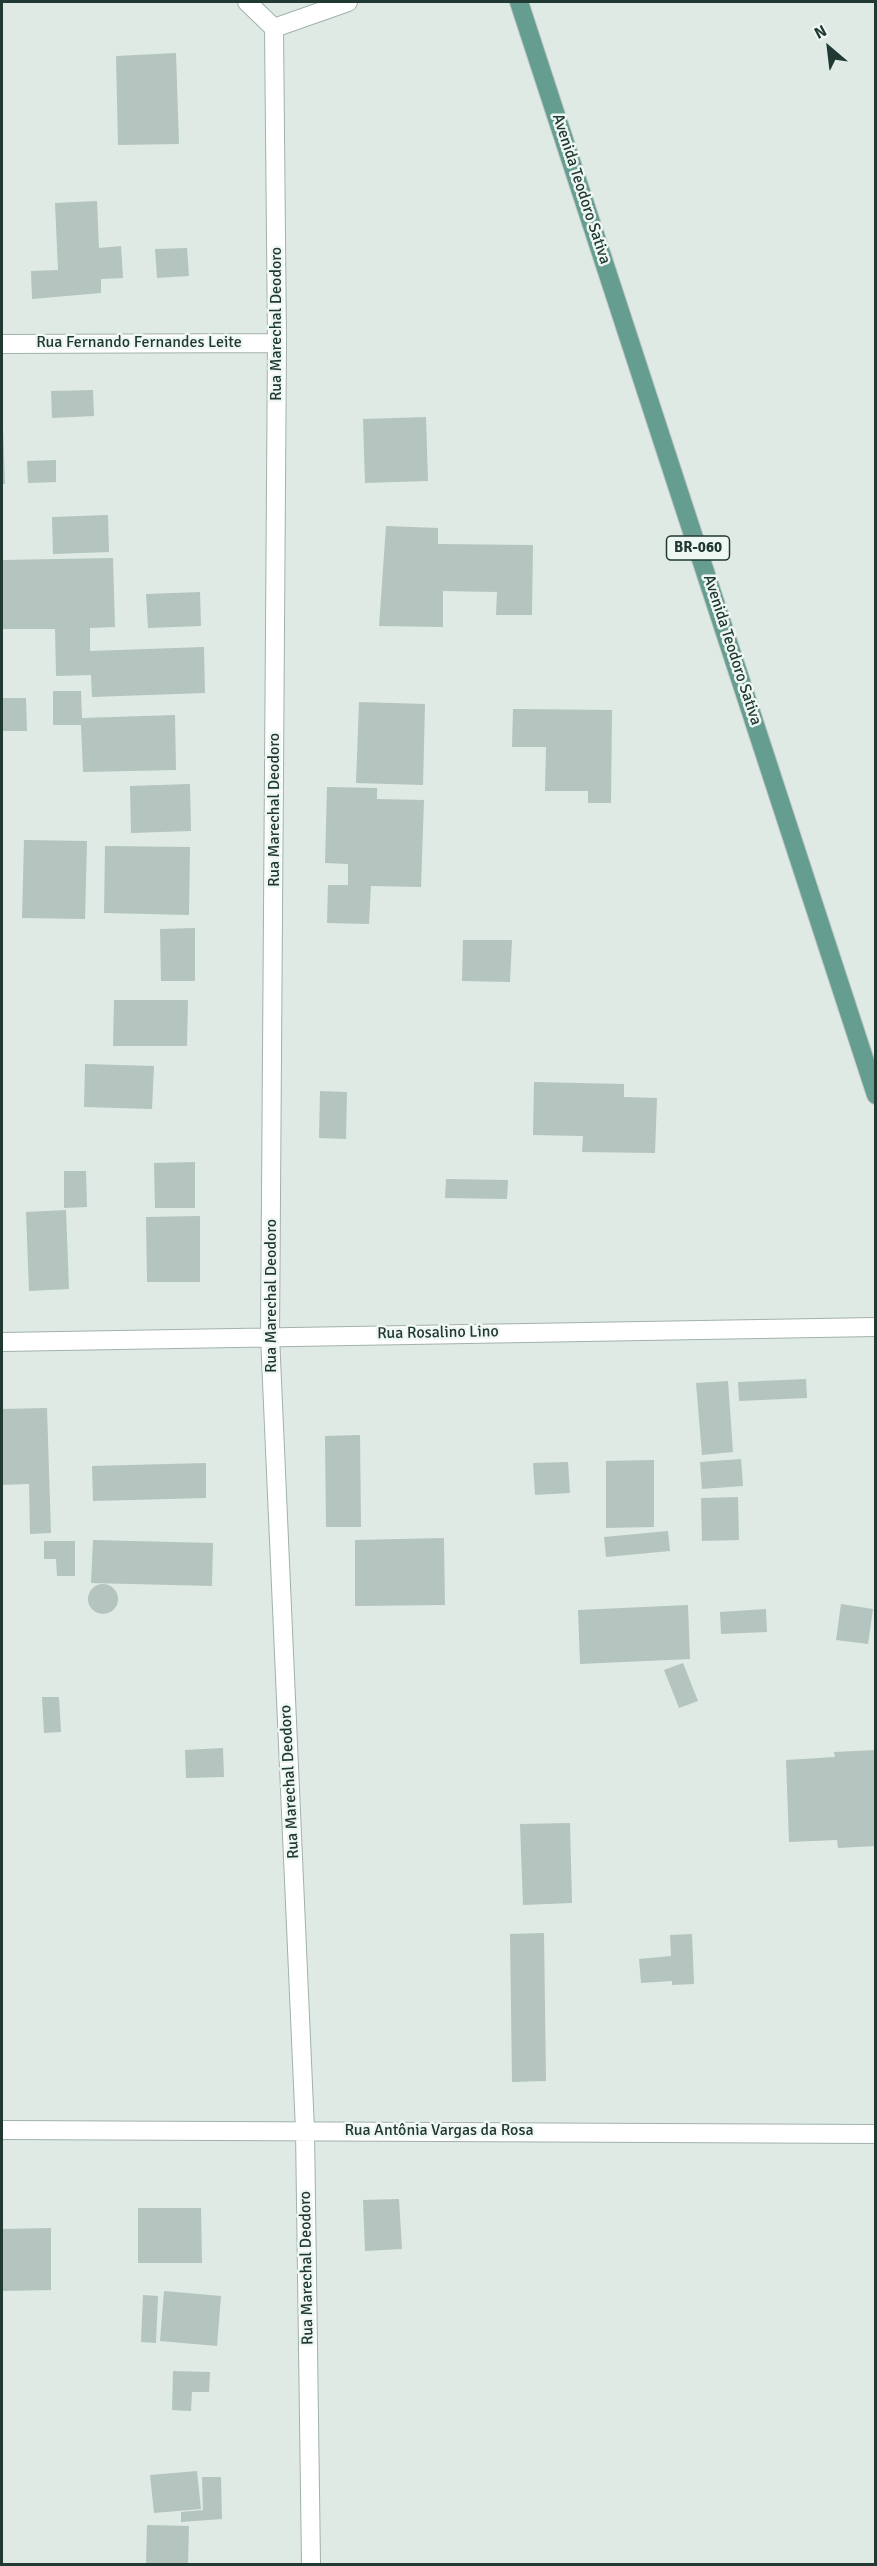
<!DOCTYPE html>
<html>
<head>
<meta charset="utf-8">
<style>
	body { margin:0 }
	#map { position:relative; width:877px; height:2566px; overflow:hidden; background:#dfeae5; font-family:Signika,sans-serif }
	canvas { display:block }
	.frame { position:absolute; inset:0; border:3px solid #213933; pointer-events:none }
	.north { position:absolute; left:799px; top:18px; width:60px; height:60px; -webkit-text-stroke:4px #eff7f3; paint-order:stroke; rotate:332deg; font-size:16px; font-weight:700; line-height:24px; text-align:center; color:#213933 }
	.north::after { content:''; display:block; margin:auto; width:21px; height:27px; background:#213933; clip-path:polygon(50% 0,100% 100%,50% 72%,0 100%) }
</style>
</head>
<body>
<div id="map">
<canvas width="877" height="2566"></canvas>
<div class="frame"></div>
<div class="north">N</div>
</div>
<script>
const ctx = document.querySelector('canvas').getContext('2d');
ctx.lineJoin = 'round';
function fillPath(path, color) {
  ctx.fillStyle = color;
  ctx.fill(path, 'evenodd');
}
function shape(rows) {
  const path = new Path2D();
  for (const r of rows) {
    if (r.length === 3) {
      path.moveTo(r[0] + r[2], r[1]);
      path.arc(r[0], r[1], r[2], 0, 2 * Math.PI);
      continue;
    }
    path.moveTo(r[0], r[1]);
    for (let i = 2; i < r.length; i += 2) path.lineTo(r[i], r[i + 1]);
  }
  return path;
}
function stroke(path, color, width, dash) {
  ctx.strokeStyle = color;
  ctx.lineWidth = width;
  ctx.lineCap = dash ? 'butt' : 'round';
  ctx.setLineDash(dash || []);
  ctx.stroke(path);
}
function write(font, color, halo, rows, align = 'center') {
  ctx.font = font + ' Signika,sans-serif';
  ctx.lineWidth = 5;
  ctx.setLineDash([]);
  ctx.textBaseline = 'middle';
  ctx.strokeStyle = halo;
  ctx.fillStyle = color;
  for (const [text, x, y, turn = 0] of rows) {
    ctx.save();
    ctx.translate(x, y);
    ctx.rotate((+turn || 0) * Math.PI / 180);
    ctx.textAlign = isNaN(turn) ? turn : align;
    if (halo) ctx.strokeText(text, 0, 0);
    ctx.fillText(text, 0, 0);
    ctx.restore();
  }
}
fillPath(shape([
	[176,53,179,144,118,145,116,56],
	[97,201,99,248,121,246,123,278,101,279,101,293,32,299,31,271,58,270,55,203],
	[187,248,189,276,157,278,155,249],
	[93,390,94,416,52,418,51,391],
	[426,417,428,481,365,483,363,419],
	[2,426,3,426,5,484,2,484],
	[56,460,56,482,28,483,27,461],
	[108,515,109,552,53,554,52,517],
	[386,526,438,528,438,544,533,545,532,615,496,615,497,592,443,591,443,627,379,626],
	[113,558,115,627,90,628,90,651,204,647,205,693,92,697,91,675,56,676,55,629,2,629,2,560],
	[200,592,201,626,148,628,146,594],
	[53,691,81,691,82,718,175,715,176,770,83,772,81,725,53,725],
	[2,698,26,698,27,731,2,731],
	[359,702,425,704,423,785,356,783],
	[513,709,612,710,611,803,588,803,588,791,545,791,546,747,512,747],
	[190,784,191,831,131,833,130,786],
	[327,787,377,788,377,799,424,800,421,887,371,886,369,924,327,923,328,885,348,885,348,864,325,863],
	[24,840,87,841,85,919,22,918],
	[105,846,190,847,189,915,104,913],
	[195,928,195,981,161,981,160,929],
	[463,940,512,940,510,982,462,981],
	[114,1000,188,1000,187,1046,113,1046],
	[85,1064,154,1066,152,1109,84,1107],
	[534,1082,624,1084,624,1097,657,1098,655,1153,582,1152,583,1136,533,1135],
	[320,1091,347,1092,346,1139,319,1138],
	[195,1162,195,1208,155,1208,154,1163],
	[64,1171,86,1171,87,1207,64,1208],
	[446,1179,508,1180,507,1199,445,1198],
	[66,1210,69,1289,29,1291,26,1212],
	[200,1216,200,1282,147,1282,146,1217],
	[806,1379,807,1398,739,1401,738,1382],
	[728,1381,733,1452,702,1455,696,1383],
	[47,1408,51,1533,30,1534,29,1484,2,1485,2,1409],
	[360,1435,361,1527,326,1527,325,1436],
	[741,1459,743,1486,702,1489,700,1462],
	[654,1460,654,1527,606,1528,606,1461],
	[568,1462,570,1493,535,1495,533,1463],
	[206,1463,206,1498,93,1501,92,1466],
	[738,1497,739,1540,702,1541,701,1498],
	[668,1531,670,1551,606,1557,604,1537],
	[444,1538,445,1605,355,1606,355,1540],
	[93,1540,213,1543,212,1586,91,1583],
	[44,1541,75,1541,75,1576,57,1576,56,1559,44,1559],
	[103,1599,15],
	[841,1604,873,1609,868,1644,836,1640],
	[688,1605,690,1659,580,1664,578,1610],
	[766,1609,767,1632,721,1634,720,1612],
	[683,1663,698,1701,679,1708,664,1670],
	[42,1697,59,1697,61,1732,44,1733],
	[223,1748,224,1777,186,1778,185,1750],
	[876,1750,876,1846,838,1848,837,1840,789,1842,786,1760,835,1757,834,1752],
	[570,1823,572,1903,523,1905,520,1824],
	[544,1933,546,2081,512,2082,510,1934],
	[692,1934,694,1984,672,1985,672,1981,641,1983,639,1959,671,1956,670,1935],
	[399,2199,402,2249,365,2251,363,2200],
	[138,2208,201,2208,202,2263,138,2263],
	[51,2228,51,2290,2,2291,2,2229],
	[164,2291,221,2296,217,2346,160,2341],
	[143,2295,158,2296,156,2343,141,2342],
	[173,2371,210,2372,209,2392,192,2392,191,2411,172,2410],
	[197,2471,201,2509,154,2513,150,2475],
	[202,2477,221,2477,222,2519,181,2522,181,2512,203,2510],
	[147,2525,189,2526,188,2564,146,2564]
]), '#b4c4be');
const minor = shape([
	[247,2,274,28],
	[274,28,277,343,270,1336,305,2130,311,2564],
	[274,28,348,2],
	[2,344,277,343],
	[2,1342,876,1327],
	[2,2130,876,2134]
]);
const major = shape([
	[519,2,876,1095]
]);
stroke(minor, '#a2b1ac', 20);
stroke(major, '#bcc4c2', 20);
stroke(minor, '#fff', 18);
stroke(major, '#659e91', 18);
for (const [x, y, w] of [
	[698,548,63]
]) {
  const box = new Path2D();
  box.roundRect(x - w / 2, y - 12, w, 24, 4.5);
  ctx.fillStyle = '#eff7f3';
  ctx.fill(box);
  stroke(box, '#213933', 1.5);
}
write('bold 15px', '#213933', null, [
	["BR-060",698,548]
]);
write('16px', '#213933', '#eff7f3', [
	["Avenida Teodoro Sativa",581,189,72],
	["Rua Marechal Deodoro",277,324,-90],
	["Rua Fernando Fernandes Leite",139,343],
	["Avenida Teodoro Sativa",732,650,72],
	["Rua Marechal Deodoro",275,810,-90],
	["Rua Marechal Deodoro",272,1296,-90],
	["Rua Rosalino Lino",438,1333,-1],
	["Rua Marechal Deodoro",290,1782,-93],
	["Rua Antônia Vargas da Rosa",439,2131],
	["Rua Marechal Deodoro",307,2268,-91]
]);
</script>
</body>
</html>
